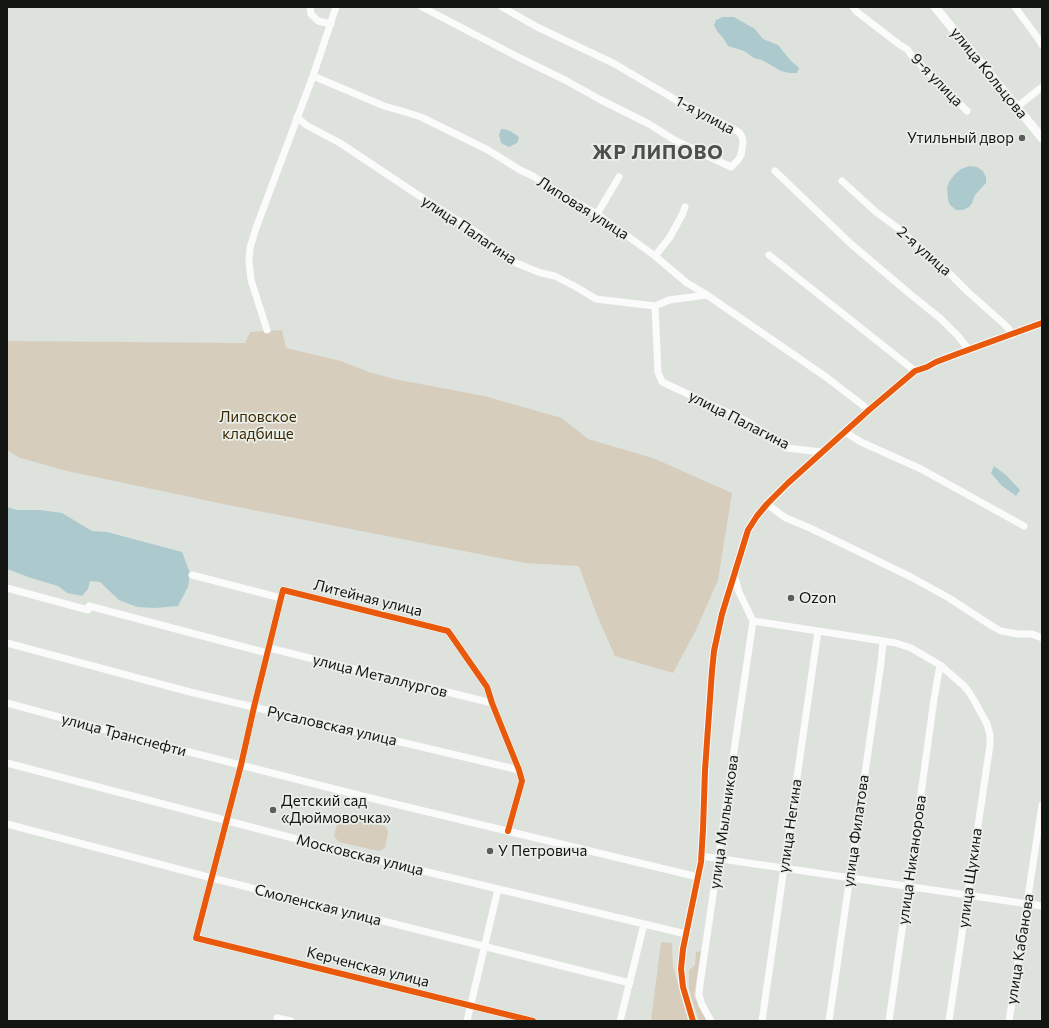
<!DOCTYPE html>
<html>
<head>
<meta charset="utf-8">
<style>
	body { margin:0 }
	#map { position:relative; width:1049px; height:1028px; overflow:hidden; background:#dee2dd; font-family:Commissioner,sans-serif }
	canvas { display:block }
	.frame { position:absolute; inset:0; border:8px solid #131512; pointer-events:none }
</style>
</head>
<body>
<div id="map">
<canvas width="1049" height="1028"></canvas>
<div class="frame"></div>
</div>
<script>
const ctx = document.querySelector('canvas').getContext('2d');
ctx.lineJoin = 'round';
function fillPath(path, color) {
  ctx.fillStyle = color;
  ctx.fill(path, 'evenodd');
}
function shape(rows) {
  const path = new Path2D();
  for (const r of rows) {
    path.moveTo(r[0], r[1]);
    for (let i = 2; i < r.length; i += 2) path.lineTo(r[i], r[i + 1]);
  }
  return path;
}
function stroke(path, color, width, dash) {
  ctx.strokeStyle = color;
  ctx.lineWidth = width;
  ctx.lineCap = dash ? 'butt' : 'round';
  ctx.setLineDash(dash || []);
  ctx.stroke(path);
}
function write(font, color, halo, rows, align = 'center') {
  ctx.font = font + ' Commissioner,sans-serif';
  ctx.lineWidth = 3.5;
  ctx.setLineDash([]);
  ctx.textBaseline = 'middle';
  ctx.strokeStyle = halo;
  ctx.fillStyle = color;
  for (const [text, x, y, turn = 0] of rows) {
    ctx.save();
    ctx.translate(x, y);
    ctx.rotate((+turn || 0) * Math.PI / 180);
    ctx.textAlign = isNaN(turn) ? turn : align;
    if (halo) ctx.strokeText(text, 0, 0);
    ctx.fillText(text, 0, 0);
    ctx.restore();
  }
}
fillPath(shape([
	[282,330,286,348,341,361,369,372,394,379,484,396,562,418,588,439,653,458,732,493,718,580,696,630,673,673,615,656,596,613,579,566,525,563,233,506,67,471,20,458,7,450,7,341,245,343,250,332],
	[344,816,385,826,387,829,388,832,385,848,379,851,339,842,334,836,338,820,340,817],
	[661,942,672,943,673,966,688,1021,651,1021],
	[701,951,694,996,707,1021,699,1021,689,989,689,970,695,965,696,952]
]), '#d6cdbd');
fillPath(shape([
	[723,17,734,17,755,29,763,39,778,45,791,61,799,68,797,73,789,73,781,71,762,60,754,58,744,51,728,46,723,38,717,31,714,25,716,20],
	[501,129,504,129,510,131,518,136,519,138,517,143,509,147,501,143,499,135],
	[969,166,977,167,983,171,986,177,986,183,975,195,972,203,969,207,963,210,956,210,950,205,948,200,947,188,949,182,955,174,961,169],
	[994,466,1006,475,1020,490,1016,496,1001,485,991,473],
	[7,507,17,510,40,510,62,513,92,531,107,532,182,552,190,573,188,587,178,606,155,608,137,607,119,600,100,582,90,581,88,589,82,596,67,593,58,586,31,578,7,569]
]), '#accace');
stroke(shape([
	[310,7,311,14,318,21,331,24],
	[422,7,520,58,565,80,599,99,649,124,676,141,731,167,738,160,741,155,743,142,742,137,739,132,709,116,683,104,613,63,537,27,502,7],
	[853,7,857,12,900,45,907,49,912,56,967,111],
	[1015,7,1037,37,1042,45],
	[313,76,384,106,402,111,421,117,488,150,520,170,533,176,553,190,597,214,655,256,687,283,707,295,826,377,869,410],
	[1017,107,1042,87],
	[297,117,306,125,340,143,418,195,479,234,501,253,516,263,541,273,555,276,576,287,596,299,655,306,669,300,707,295],
	[775,171,851,244,910,294,941,319,958,336,969,350],
	[842,181,876,212,899,229,950,274,968,292,1004,324,1009,329,1012,335],
	[597,214,619,177],
	[769,255,915,371],
	[655,256,670,237,682,215,685,207],
	[655,306,658,372,662,382,748,422,786,448,822,452],
	[267,330,251,280,249,262,250,248,256,228,313,76,336,7],
	[845,432,861,442,921,469,1024,526],
	[767,504,780,514,786,518,810,528,911,577,949,598,992,626,1001,631,1018,634,1032,634,1042,638],
	[734,574,739,592,753,621],
	[192,575,281,598],
	[7,588,88,610],
	[89,606,267,653],
	[753,621,896,643,911,648,940,665,964,686,969,692,975,702,987,724,990,735,990,745,949,1021],
	[7,643,190,692,519,770],
	[269,648,492,703],
	[7,703,158,744,366,797,698,877],
	[7,763,369,858,686,934],
	[7,824,212,878,630,983],
	[508,831,522,781,519,770,492,703,487,687,448,631,283,590,254,707,241,765,196,938,533,1021],
	[701,856,1042,906],
	[277,1018,291,1021],
	[467,1021,498,889],
	[620,1021,644,924],
	[711,1021,702,1005,699,995,700,984,753,621],
	[762,1021,818,631],
	[829,1021,881,663,883,641],
	[889,1021,909,881,934,699,940,665],
	[1009,1021,1042,805]
]), '#fafbfa', 7);
stroke(shape([
	[693,1021,683,987,681,969,683,949,701,862,703,829,705,770,712,671,714,651,722,614,748,530,757,516,767,504,788,483,869,410,915,371,927,367,936,362,957,354,1042,323]
]), '#fafbfa', 8);
stroke(shape([
	[935,7,1042,138]
]), '#fafbfa', 9);
stroke(shape([
	[508,831,522,781,519,770,492,703,487,687,448,631,283,590,254,707,241,765,196,938,533,1021],
	[693,1021,683,987,681,969,683,949,701,862,703,829,705,770,712,671,714,651,722,614,748,530,757,516,767,504,788,483,869,410,915,371,927,367,936,362,957,354,1042,323]
]), '#e8590c', 6);
for (const [x, y, r, color] of [
	[1022,138,4,"#5a5d59"],
	[791,598,4,"#5a5d59"],
	[273,810,4,"#5a5d59"],
	[490,851,4,"#5a5d59"]
]) {
  const dot = new Path2D();
  dot.arc(x, y, r, 0, 2 * Math.PI);
  ctx.fillStyle = color;
  ctx.fill(dot);
  stroke(dot, '#eaf0e9', 1.5);
}
write('15px', '#131512', '#eaf0e9', [
	["улица Кольцова",989,73,51],
	["9-я улица",937,80,46],
	["1-я улица",705,115,28],
	["Липовая улица",583,208,32],
	["улица Палагина",469,230,34],
	["2-я улица",924,251,41],
	["улица Палагина",739,420,27],
	["Литейная улица",368,598,14],
	["улица Металлургов",380,676,14],
	["Русаловская улица",332,726,13],
	["улица Транснефти",124,735,15],
	["улица Мыльникова",724,822,-82],
	["улица Негина",790,826,-82],
	["улица Филатова",856,831,-82],
	["Московская улица",360,855,14],
	["улица Никанорова",912,860,-82],
	["улица Щукина",970,878,-82],
	["Смоленская улица",318,905,14],
	["улица Кабанова",1020,949,-81],
	["Керченская улица",368,967,14]
]);
write('15px', '#131512', '#eaf0e9', [
	["Утильный двор",1014,138,"right"],
	["Ozon",799,598],
	["Детский сад",281,801],
	["«Дюймовочка»",281,818],
	["У Петровича",498,851]
], 'left');
write('15px', '#3d2701', '#eaf0e9', [
	["Липовское",258,417],
	["кладбище",258,434]
]);
ctx.letterSpacing = '1px';
write('bold 19px', '#4b504a', '#eaf0e9', [
	["ЖР ЛИПОВО",658,153]
]);
ctx.letterSpacing = '0px';
</script>
</body>
</html>
